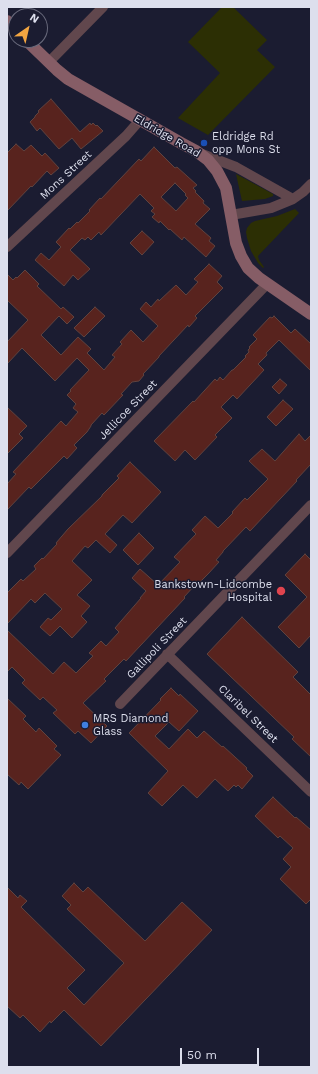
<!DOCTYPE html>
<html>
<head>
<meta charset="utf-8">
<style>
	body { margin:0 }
	#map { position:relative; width:318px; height:1074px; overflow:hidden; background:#1b1c31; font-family:"Work Sans",sans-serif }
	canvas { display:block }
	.frame { position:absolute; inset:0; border:8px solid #dddfed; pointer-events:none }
	.north { position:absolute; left:8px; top:8px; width:40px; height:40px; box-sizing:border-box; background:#1b1c31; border:1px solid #696a7c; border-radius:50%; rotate:34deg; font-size:11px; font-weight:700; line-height:16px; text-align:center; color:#dddfed }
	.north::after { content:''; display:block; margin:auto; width:14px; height:18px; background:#f2a541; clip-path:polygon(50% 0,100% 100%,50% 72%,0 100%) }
	.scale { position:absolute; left:180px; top:1048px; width:79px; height:18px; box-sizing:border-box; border:2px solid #dddfed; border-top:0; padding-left:5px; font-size:12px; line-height:14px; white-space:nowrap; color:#dddfed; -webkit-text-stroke:3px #1b1c31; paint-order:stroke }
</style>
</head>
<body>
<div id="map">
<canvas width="318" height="1074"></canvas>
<div class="frame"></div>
<div class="north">N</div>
<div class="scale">50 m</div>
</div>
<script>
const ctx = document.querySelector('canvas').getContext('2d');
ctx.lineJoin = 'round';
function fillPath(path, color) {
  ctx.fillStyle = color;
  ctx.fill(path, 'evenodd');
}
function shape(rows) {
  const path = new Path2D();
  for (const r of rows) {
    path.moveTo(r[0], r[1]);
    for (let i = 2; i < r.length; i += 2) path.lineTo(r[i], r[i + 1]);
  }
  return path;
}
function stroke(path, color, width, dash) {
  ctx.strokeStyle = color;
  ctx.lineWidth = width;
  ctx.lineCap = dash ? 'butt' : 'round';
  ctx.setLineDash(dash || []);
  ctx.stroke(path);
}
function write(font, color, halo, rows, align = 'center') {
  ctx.font = font + ' "Work Sans",sans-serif';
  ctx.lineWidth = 3;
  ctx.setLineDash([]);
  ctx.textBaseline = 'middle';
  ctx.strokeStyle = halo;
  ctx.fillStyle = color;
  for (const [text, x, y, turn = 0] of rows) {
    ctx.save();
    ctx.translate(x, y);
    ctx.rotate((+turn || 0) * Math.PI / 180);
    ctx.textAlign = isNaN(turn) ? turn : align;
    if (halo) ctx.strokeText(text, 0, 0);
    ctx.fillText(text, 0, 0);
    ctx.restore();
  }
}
fillPath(shape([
	[222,7,233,7,267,40,257,50,275,67,208,135,178,118,220,73,188,42],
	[236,174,273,194,273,196,265,199,242,201],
	[295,209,299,213,258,256,259,260,264,267,263,268,258,263,251,251,247,238,246,232,247,228,251,223,255,221,277,216]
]), '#2c2f04');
const building = shape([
	[51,99,80,132,90,123,91,125,93,123,96,126,97,125,103,131,81,149,72,138,59,149,40,128,37,131,30,122,35,117,35,116,39,112,38,111,51,99],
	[16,144,24,151,31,145,42,156,45,153,59,168,51,175,47,171,32,187,31,186,7,211,7,153,16,144],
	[154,147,175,168,177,167,197,185,193,188,196,191,195,192,204,201,203,203,210,209,195,224,211,238,209,241,215,246,206,257,184,237,182,240,170,229,169,230,160,221,159,223,152,217,155,214,151,211,154,208,140,194,101,235,99,232,91,240,88,237,85,240,82,238,70,250,90,269,78,280,73,275,64,286,35,260,41,253,49,260,61,247,56,242,69,228,70,229,77,222,78,223,90,211,89,210,100,198,101,199,139,159,141,161,154,147],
	[175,183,186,194,185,195,188,198,176,211,161,197,175,183],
	[142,231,154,242,142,255,130,243,142,231],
	[209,264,222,276,217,282,223,288,195,316,197,318,189,327,188,325,159,356,159,357,143,374,144,375,139,381,132,382,121,394,123,395,104,415,102,413,91,425,91,426,87,432,74,445,77,448,67,459,64,456,31,489,29,487,7,510,7,484,16,474,13,472,61,421,66,426,78,412,73,408,76,404,67,395,71,391,70,390,89,370,77,358,55,381,22,348,7,364,7,342,28,320,7,300,7,274,13,280,16,277,17,278,25,270,39,284,37,286,61,309,63,307,74,317,67,324,59,316,41,335,61,355,78,337,91,349,87,353,104,370,115,357,112,355,122,344,120,342,131,330,143,342,158,326,140,309,146,302,151,307,158,299,159,301,176,285,186,295,198,282,194,279,209,264],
	[95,307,105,316,84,337,74,328,95,307],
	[274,316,291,333,295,329,311,344,311,371,279,340,266,353,267,355,258,364,264,370,237,399,233,395,221,407,232,418,215,435,217,437,195,460,185,450,175,461,154,441,193,401,194,402,215,379,217,381,220,377,223,380,232,370,233,370,246,357,245,356,249,352,248,350,250,348,249,347,257,339,253,335,270,317,272,318,274,316],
	[280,379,287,385,279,394,272,387,280,379],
	[283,400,293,409,276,426,267,417,283,400],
	[7,407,27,426,19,434,23,438,7,454,7,407],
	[299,434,305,441,311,435,311,464,296,480,297,481,250,531,246,527,223,551,223,552,216,560,219,562,208,574,196,586,195,585,184,597,185,598,126,661,124,659,104,679,106,681,83,703,107,726,91,743,78,731,75,734,53,713,57,710,43,697,40,700,22,683,25,680,12,667,7,672,7,630,53,674,64,662,76,673,93,656,89,653,101,641,106,646,119,632,115,628,141,598,140,598,146,591,132,578,140,569,158,585,180,562,174,557,196,534,192,530,205,516,218,528,233,513,232,512,245,498,247,500,268,479,249,461,262,449,275,461,299,434],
	[130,462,161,492,132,523,123,515,105,534,117,545,110,553,96,540,88,548,85,546,72,561,92,580,77,595,90,606,81,616,87,622,72,638,60,626,50,636,40,627,48,618,51,620,62,609,45,593,35,603,31,599,7,624,7,593,21,579,23,581,36,569,34,566,42,558,43,559,57,544,56,543,68,529,102,496,102,495,119,478,117,476,130,462],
	[139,533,154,548,138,565,123,550,139,533],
	[305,554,311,560,311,635,299,648,278,627,307,597,285,575,305,554],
	[242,617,298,672,293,677,311,695,311,757,292,739,294,737,207,654,242,617],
	[171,688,179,696,180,694,198,711,179,731,169,722,155,736,169,749,188,729,197,738,204,731,222,747,223,746,247,768,246,769,253,776,242,789,238,785,236,787,234,785,228,791,215,779,197,798,183,785,162,806,148,793,168,771,129,733,161,700,160,699,171,688],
	[7,698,26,716,23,719,36,732,39,728,57,746,54,749,61,755,28,789,21,782,19,785,7,774,7,698],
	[273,797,295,818,296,817,311,830,311,899,306,904,280,879,291,867,283,859,293,848,280,836,278,838,255,816,273,797],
	[74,883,83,892,88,887,145,941,182,902,212,930,101,1046,64,1010,51,1023,50,1021,40,1032,23,1015,20,1018,7,1006,7,887,18,898,20,895,27,901,21,907,85,970,67,988,84,1005,124,963,67,909,71,905,62,896,74,883]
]);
fillPath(building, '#58231e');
stroke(building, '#60433f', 1);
stroke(shape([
	[49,62,103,7],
	[202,154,236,167,293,199],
	[231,215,271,208,293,199,303,192,311,184],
	[7,247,126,136,140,120],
	[7,553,267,284],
	[167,654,311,792],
	[120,704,311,505]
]), '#61474d', 10);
stroke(shape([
	[7,21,16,30],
	[26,40,57,70,68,79,181,143,196,151,208,160,217,171,226,188,236,243,241,256,248,268,259,278,311,314]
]), '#865d66', 12);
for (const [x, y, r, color] of [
	[204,143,4,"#1a4fb4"],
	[281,591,5,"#e0444e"],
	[85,725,4,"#3f7fe0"]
]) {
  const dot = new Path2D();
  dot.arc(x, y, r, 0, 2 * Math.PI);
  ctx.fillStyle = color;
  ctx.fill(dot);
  stroke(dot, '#1b1c31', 1.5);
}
write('11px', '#dddfed', '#1b1c31', [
	["Eldridge Road",167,136,30],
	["Mons Street",66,175,-43],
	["Jellicoe Street",128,410,-46],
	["Gallipoli Street",157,648,-46],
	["Claribel Street",248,714,44]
]);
write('11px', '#dddfed', '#1b1c31', [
	["Eldridge Rd",212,137],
	["opp Mons St",212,150],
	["Bankstown-Lidcombe",272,585,"right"],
	["Hospital",272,598,"right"],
	["MRS Diamond",93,719],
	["Glass",93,732]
], 'left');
</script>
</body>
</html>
